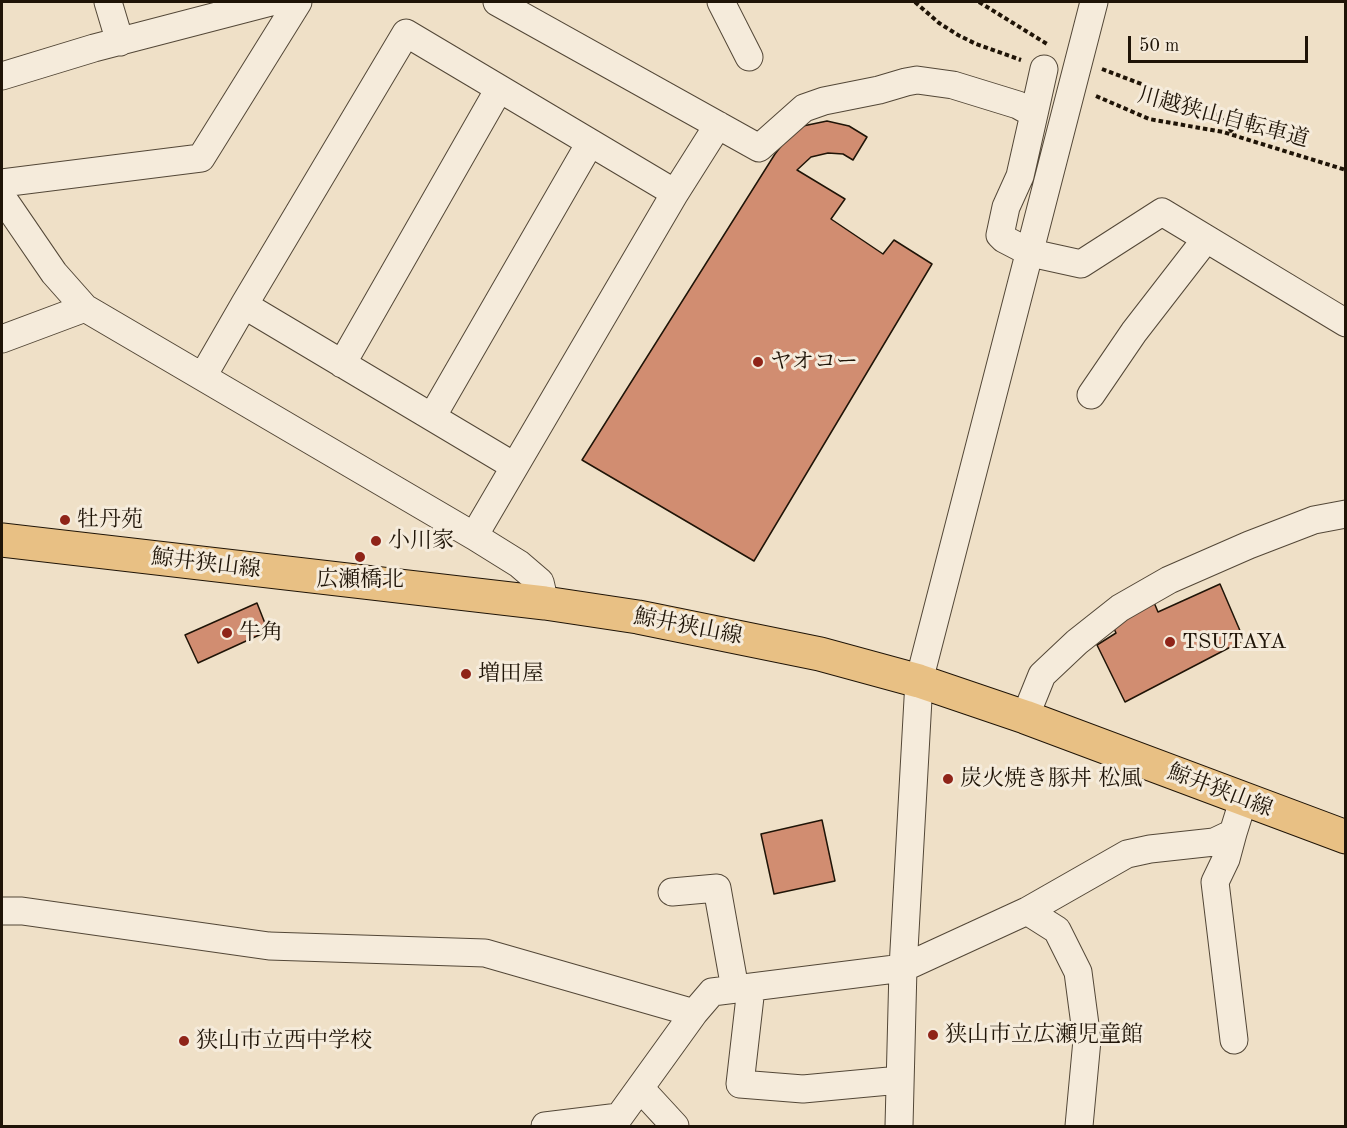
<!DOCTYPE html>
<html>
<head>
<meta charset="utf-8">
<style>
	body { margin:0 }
	#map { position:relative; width:1347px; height:1128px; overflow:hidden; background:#efe0c7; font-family:"Old Standard TT",serif }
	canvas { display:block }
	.frame { position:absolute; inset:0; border:3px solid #1f1407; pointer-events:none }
	.scale { position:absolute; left:1128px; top:36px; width:180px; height:27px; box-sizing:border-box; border:3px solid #1f1407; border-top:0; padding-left:8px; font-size:18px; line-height:21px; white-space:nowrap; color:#1f1407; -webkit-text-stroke:4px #f5ebdb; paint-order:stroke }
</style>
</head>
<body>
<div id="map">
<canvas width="1347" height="1128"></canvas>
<div class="frame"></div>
<div class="scale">50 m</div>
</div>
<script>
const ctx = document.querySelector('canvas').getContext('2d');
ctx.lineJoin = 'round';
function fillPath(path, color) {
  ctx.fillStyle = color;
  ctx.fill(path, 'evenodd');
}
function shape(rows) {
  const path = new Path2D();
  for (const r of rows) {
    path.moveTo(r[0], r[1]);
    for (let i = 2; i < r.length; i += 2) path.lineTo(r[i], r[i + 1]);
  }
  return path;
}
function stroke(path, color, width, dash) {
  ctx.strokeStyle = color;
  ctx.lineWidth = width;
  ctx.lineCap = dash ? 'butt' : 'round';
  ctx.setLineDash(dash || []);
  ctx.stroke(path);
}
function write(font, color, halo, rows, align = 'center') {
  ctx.font = font + ' "Old Standard TT","Noto Serif JP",serif';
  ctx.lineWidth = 6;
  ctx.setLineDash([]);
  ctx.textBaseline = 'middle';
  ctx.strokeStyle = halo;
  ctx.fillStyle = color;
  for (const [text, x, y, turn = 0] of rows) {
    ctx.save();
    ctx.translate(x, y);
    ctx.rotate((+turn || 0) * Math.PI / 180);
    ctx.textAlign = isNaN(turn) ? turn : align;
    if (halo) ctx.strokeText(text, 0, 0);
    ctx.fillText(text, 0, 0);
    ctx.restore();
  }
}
const building = shape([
	[827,121,849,126,867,137,853,160,843,154,828,153,811,157,797,170,845,199,831,219,883,254,894,240,932,264,754,561,582,460,775,154,789,136,803,126,827,121],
	[1220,584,1244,640,1125,702,1097,645,1116,633,1111,622,1153,600,1158,612,1220,584],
	[257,603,268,631,198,663,185,635,257,603],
	[822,820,835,881,774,894,761,834,822,820]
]);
fillPath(building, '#d18d71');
stroke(building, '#1f1407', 1.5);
const minor = shape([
	[108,2,120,42],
	[497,2,759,148,804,108,824,101,879,90,906,82,917,80,953,85,1018,105,1034,114,1020,176,1006,207,1000,235,1004,239,1031,253,1081,264,1162,212,1346,323],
	[721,2,749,57],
	[2,76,94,48,271,2],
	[1034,114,1044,69],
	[2,183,201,158,298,2],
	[2,197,54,273,85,308,474,536,519,564,540,582,545,603],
	[2,339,85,308],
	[342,364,499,89],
	[203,376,244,305],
	[1091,395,1134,332,1206,239],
	[432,417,590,143],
	[514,466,244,305,406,33,675,193],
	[474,536,675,193,718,125],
	[1025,717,1042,675,1077,642,1120,608,1169,580,1249,545,1314,520,1346,514],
	[1233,833,1226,859,1215,882,1234,1040],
	[672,892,717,888,735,989],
	[2,911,22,911,269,946,485,953,694,1013],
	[1027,911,1127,854,1150,849,1214,842,1233,833,1243,801],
	[751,988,740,1084,803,1089,900,1080],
	[640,1088,675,1126],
	[545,1126,619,1117,694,1013,712,992,903,968,1027,911,1057,930,1078,972,1087,1040,1079,1126],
	[899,1126,903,968,919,681,1094,2]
]);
const major = shape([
	[2,540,545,603,638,617,820,654,919,681,1025,717,1346,837]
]);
stroke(minor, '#534737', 29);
stroke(major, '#1f1407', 35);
stroke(shape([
	[915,2,939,23,958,35,976,44,1021,60],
	[979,2,1047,44],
	[1102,69,1207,109,1219,116,1235,135],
	[1096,96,1149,119,1223,132,1346,170]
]), '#1f1407', 4, [4.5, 3]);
stroke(minor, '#f5ebdb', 27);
stroke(major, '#e8c084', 33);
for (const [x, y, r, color] of [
	[758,362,6,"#8f2418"],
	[65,520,6,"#8f2418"],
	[376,541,6,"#8f2418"],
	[360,557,6,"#8f2418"],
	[227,633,6,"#8f2418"],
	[1170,642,6,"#8f2418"],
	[466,674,6,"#8f2418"],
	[948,779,6,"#8f2418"],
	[933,1035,6,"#8f2418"],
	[184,1041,6,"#8f2418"]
]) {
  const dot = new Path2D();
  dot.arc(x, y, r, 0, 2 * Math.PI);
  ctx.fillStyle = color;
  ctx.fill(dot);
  stroke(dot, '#f5ebdb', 2);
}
write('22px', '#1f1407', '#f5ebdb', [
	["川越狭山自転車道",1223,118,15],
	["鯨井狭山線",206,564,7],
	["鯨井狭山線",688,627,11],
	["鯨井狭山線",1220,791,21]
]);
write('22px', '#1f1407', '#f5ebdb', [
	["ヤオコー",770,362],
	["牡丹苑",77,520],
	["小川家",388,541],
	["広瀬橋北",360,580,"center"],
	["牛角",239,633],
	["TSUTAYA",1182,642],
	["増田屋",478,674],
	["炭火焼き豚丼 松風",960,779],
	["狭山市立広瀬児童館",945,1035],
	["狭山市立西中学校",196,1041]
], 'left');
</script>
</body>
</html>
